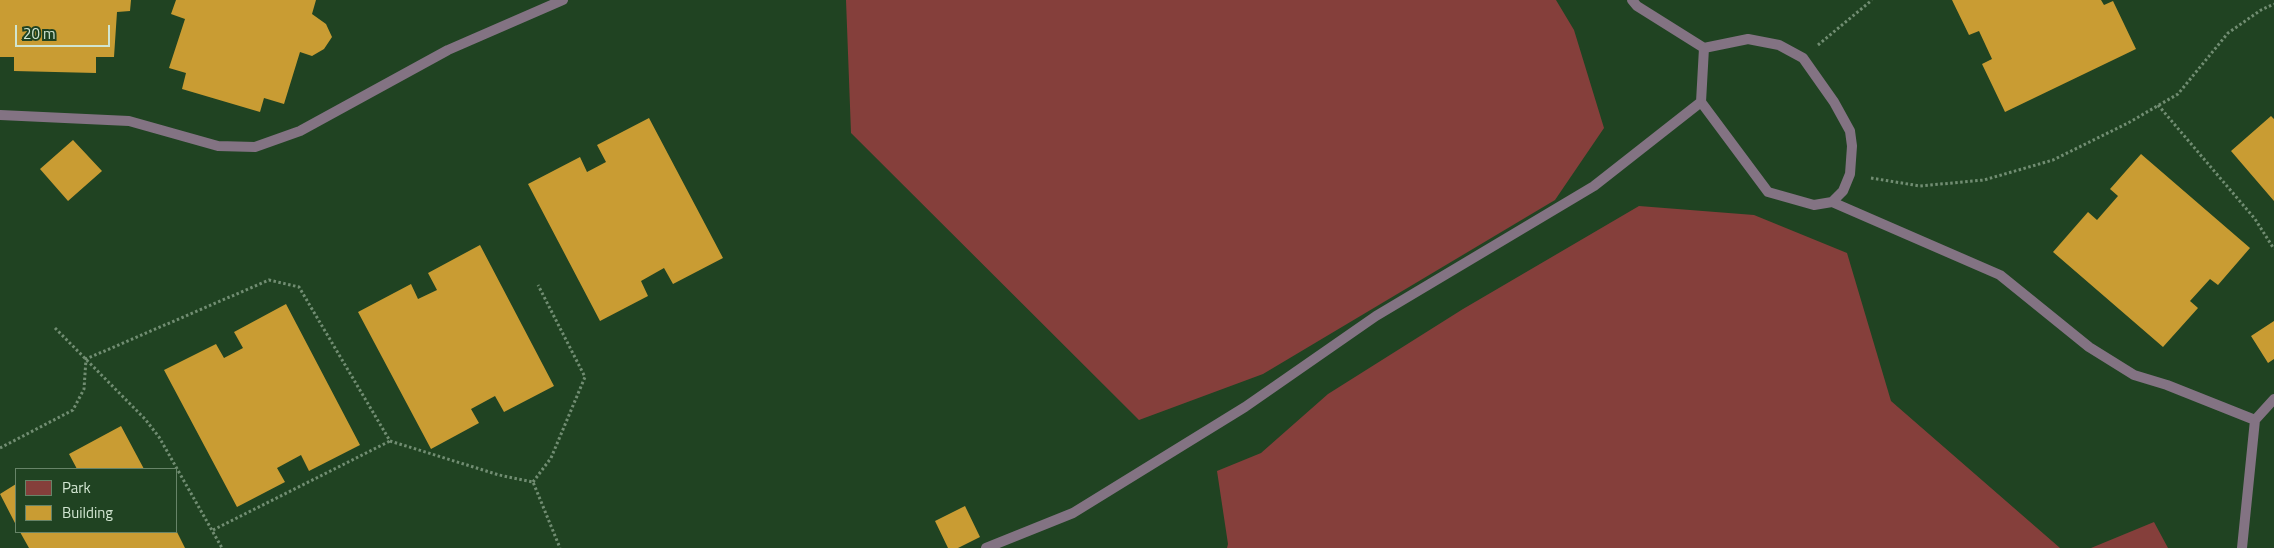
<!DOCTYPE html>
<html>
<head>
<meta charset="utf-8">
<style>
	body { margin:0 }
	#map { position:relative; width:2274px; height:548px; overflow:hidden; background:#204322; font-family:"Titillium Web",sans-serif }
	canvas { display:block }
	.legend { position:absolute; left:15px; top:468px; width:162px; height:65px; box-sizing:border-box; background:#204322; border:1px solid #678468; margin:0; padding:6px 9px; list-style:none; font-size:15px; color:#d1e5d1 }
	.legend li { display:flex; align-items:center; gap:10px; height:25px }
	.legend b { width:25px; border:1px solid #678468 }
	.scale { position:absolute; left:15px; top:25px; width:95px; height:22px; box-sizing:border-box; border:2px solid #d1e5d1; border-top:0; padding-left:6px; font-size:15px; line-height:18px; white-space:nowrap; color:#d1e5d1; -webkit-text-stroke:4px #204322; paint-order:stroke }
</style>
</head>
<body>
<div id="map">
<canvas width="2274" height="548"></canvas>
<ul class="legend">
<li><b style="height:14px;background:#853f3b"></b>Park</li>
<li><b style="height:14px;background:#c99c33"></b>Building</li>
</ul>
<div class="scale">20 m</div>
</div>
<script>
const ctx = document.querySelector('canvas').getContext('2d');
ctx.lineJoin = 'round';
function fillPath(path, color) {
  ctx.fillStyle = color;
  ctx.fill(path, 'evenodd');
}
function shape(rows) {
  const path = new Path2D();
  for (const r of rows) {
    path.moveTo(r[0], r[1]);
    for (let i = 2; i < r.length; i += 2) path.lineTo(r[i], r[i + 1]);
  }
  return path;
}
function stroke(path, color, width, dash) {
  ctx.strokeStyle = color;
  ctx.lineWidth = width;
  ctx.lineCap = dash ? 'butt' : 'round';
  ctx.setLineDash(dash || []);
  ctx.stroke(path);
}
fillPath(shape([
	[846,0,1556,0,1574,30,1604,128,1555,200,1263,374,1139,420,851,133],
	[1639,206,1754,215,1847,253,1891,401,2060,548,1227,548,1228,544,1217,471,1261,453,1328,394,1463,309],
	[2154,522,2168,548,2091,548]
]), '#853f3b');
fillPath(shape([
	[0,0,131,0,130,11,117,12,114,57,96,57,96,73,14,71,14,57,0,57],
	[176,0,316,0,312,14,326,24,332,37,324,49,312,56,300,52,284,104,264,98,260,112,182,89,186,73,169,68,185,19,171,14],
	[1952,0,2101,0,2104,5,2113,1,2136,49,2005,112,1982,64,1992,59,1979,31,1969,35],
	[2271,116,2274,119,2274,201,2231,151],
	[649,118,723,258,673,284,664,268,641,281,648,296,600,321,528,184,580,157,587,172,606,162,597,145],
	[73,140,102,171,68,201,40,169],
	[2141,154,2250,248,2218,285,2210,279,2190,301,2198,308,2163,347,2053,252,2088,212,2097,220,2118,196,2110,189],
	[480,245,554,386,504,412,495,396,471,409,479,423,431,449,358,312,411,284,418,299,437,290,428,273],
	[286,304,360,445,309,471,301,455,277,468,285,482,237,507,164,370,216,344,224,358,243,348,234,332],
	[2274,321,2274,359,2268,363,2251,336],
	[121,426,144,469,77,469,69,454],
	[16,484,16,525,0,494],
	[965,506,980,537,958,548,948,548,935,521],
	[20,532,177,532,185,548,29,548]
]), '#c99c33');
stroke(shape([
	[1818,45,1872,0],
	[2158,105,2255,219,2274,249],
	[1871,178,1920,186,1984,180,2053,160,2128,123,2178,94,2228,33,2261,10,2274,4],
	[55,328,145,419,159,437,222,548],
	[0,448,73,410,84,389,86,359,269,280,299,287,390,441,499,475,533,482,560,548],
	[533,482,551,458,585,377,538,285],
	[213,530,390,441]
]), '#718d72', 3, [2.5, 2.5]);
stroke(shape([
	[1632,0,1637,6,1704,48],
	[1748,39,1779,45,1803,58,1834,102,1850,131,1852,146,1850,174,1843,191,1832,202,1814,205,1768,192,1701,102,1704,48,1748,39],
	[0,115,129,121,218,146,255,147,300,131,448,50,563,0],
	[1832,202,2000,275,2089,347,2134,375,2167,385,2255,420],
	[986,548,1073,513,1245,407,1376,316,1594,186,1701,102],
	[2242,548,2255,420,2274,399]
]), '#837383', 10);
</script>
</body>
</html>
